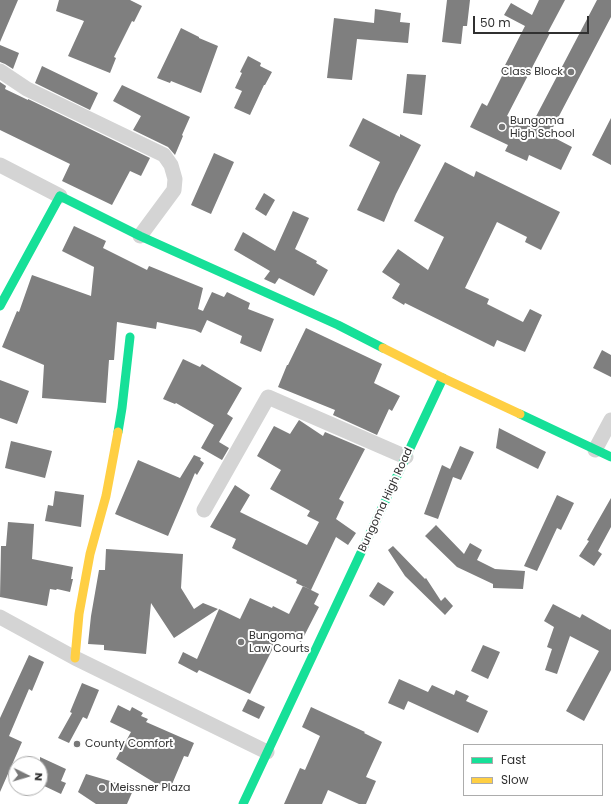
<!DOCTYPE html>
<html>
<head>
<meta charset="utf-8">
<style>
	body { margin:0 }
	#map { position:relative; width:611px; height:804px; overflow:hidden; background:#fff; font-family:Poppins,sans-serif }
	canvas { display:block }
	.legend { position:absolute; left:463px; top:744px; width:140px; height:52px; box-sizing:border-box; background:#fff; border:1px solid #acacac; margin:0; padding:5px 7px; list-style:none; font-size:12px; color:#303030 }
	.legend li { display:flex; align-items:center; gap:8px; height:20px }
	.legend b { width:20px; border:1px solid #acacac }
	.north { position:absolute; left:8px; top:756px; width:40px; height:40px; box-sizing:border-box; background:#fff; border:1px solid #acacac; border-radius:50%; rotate:95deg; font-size:11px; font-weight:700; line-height:16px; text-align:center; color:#303030 }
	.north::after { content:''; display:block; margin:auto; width:14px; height:18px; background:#787878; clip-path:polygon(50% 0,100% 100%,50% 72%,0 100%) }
	.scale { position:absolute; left:473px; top:16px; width:116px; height:18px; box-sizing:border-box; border:2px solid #303030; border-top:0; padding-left:5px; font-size:12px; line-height:14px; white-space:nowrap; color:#303030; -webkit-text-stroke:3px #fff; paint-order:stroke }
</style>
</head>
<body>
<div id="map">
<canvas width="611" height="804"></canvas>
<ul class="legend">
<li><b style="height:5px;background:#16e098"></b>Fast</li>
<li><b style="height:5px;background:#ffcf43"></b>Slow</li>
</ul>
<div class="north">N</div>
<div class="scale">50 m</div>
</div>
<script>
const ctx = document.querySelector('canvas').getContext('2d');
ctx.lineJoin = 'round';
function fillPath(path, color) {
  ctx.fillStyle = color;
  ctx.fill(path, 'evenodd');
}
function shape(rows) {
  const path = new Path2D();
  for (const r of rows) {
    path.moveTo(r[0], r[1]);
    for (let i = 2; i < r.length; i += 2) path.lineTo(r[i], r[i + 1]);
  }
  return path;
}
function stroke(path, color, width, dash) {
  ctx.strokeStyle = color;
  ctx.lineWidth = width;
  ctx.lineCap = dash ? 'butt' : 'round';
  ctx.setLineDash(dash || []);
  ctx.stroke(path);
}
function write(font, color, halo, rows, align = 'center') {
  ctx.font = font + ' Poppins,sans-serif';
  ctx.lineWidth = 4;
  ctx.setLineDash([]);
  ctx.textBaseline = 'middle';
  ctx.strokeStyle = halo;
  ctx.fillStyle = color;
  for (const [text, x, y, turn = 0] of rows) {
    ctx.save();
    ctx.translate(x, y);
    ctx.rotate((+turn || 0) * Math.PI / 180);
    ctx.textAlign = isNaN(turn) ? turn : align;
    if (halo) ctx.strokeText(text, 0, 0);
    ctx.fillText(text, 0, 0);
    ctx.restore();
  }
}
fillPath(shape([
	[0,0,18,0,0,42],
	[59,0,130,0,142,6,134,22,132,21,114,57,116,58,110,73,68,56,84,21,56,11],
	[447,0,470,0,467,26,463,26,461,44,442,42],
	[539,0,565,0,548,32,550,33,507,116,531,126,597,0,611,0,611,17,549,135,572,147,561,170,529,155,527,161,505,151,508,145,470,127,482,103,487,106,503,74,501,73,525,26,504,15,511,3,532,15],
	[375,9,401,13,400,22,410,23,408,43,357,39,352,80,327,78,334,18,374,23],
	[181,28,199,37,199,38,218,46,201,93,171,81,170,83,157,78],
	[0,45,19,53,13,69,5,64,0,62],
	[248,56,261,63,260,66,272,72,265,85,264,85,250,115,234,108,242,91,235,88,242,73,240,72],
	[42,66,98,93,90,110,35,83],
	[407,74,426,75,422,115,403,113],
	[0,82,6,86,5,89,28,100,28,99,150,158,141,176,130,171,112,205,62,181,70,164,0,130],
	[122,85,190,117,182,135,183,136,175,155,168,147,133,130,141,116,113,101],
	[363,118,400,137,400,134,421,145,396,194,384,222,357,210,380,162,349,146],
	[611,118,611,165,592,155],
	[214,153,234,162,211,214,191,205],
	[445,162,474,177,476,171,560,212,541,250,525,242,527,237,497,222,465,288,489,299,487,304,523,322,530,309,542,315,525,352,497,340,494,347,405,303,404,305,392,298,400,284,382,272,398,249,428,270,444,237,414,221],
	[264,193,275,200,266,216,255,209],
	[293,211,309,218,295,249,317,261,316,263,328,270,314,296,279,278,275,284,264,279,270,271,234,250,243,232,275,251],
	[74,226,106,241,103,248,147,270,149,266,203,288,198,309,203,311,212,292,224,297,227,292,250,303,248,309,274,319,261,352,240,343,242,336,207,320,201,333,195,330,157,322,156,329,117,322,114,360,109,360,106,403,42,398,44,365,2,347,17,311,19,312,32,275,91,296,94,267,62,251],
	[306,328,382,364,374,383,400,396,392,411,389,409,377,435,333,415,335,410,278,387,287,365,288,365],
	[602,350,611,355,611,377,593,368],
	[183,359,200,367,202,364,242,388,227,414,233,418,219,442,229,448,222,460,201,448,214,425,176,403,175,404,163,399],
	[0,380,29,391,17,424,0,418],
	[299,420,323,436,325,432,365,449,339,499,344,502,336,519,356,533,348,545,336,537,311,590,296,583,297,580,232,548,236,539,210,527,235,485,250,495,240,512,307,545,319,522,307,516,310,511,270,489,281,470,257,456,274,426,290,434],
	[499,428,546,452,538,469,496,448],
	[11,441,52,451,45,478,5,468],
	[460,446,474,452,461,480,453,477,438,519,424,514,442,465,450,469],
	[194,455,201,458,200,460,204,463,197,475,195,473,168,536,115,514,138,460,180,478],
	[55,491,84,495,81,527,45,521,48,505,53,506],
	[557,495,574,503,561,530,557,528,537,571,524,566],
	[611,498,611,527,598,551,602,554,594,566,579,556,589,541,587,540],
	[8,522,34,524,32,559,73,567,71,579,73,579,70,592,57,589,56,590,50,589,47,606,0,597,1,546,6,546],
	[436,525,464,554,470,543,482,550,477,560,495,569,525,571,523,589,493,588,493,584,457,567,425,536],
	[393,546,425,579,426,578,441,601,445,597,453,606,445,615,405,576,388,550],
	[106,549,183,554,181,588,194,609,203,603,218,609,174,638,151,603,146,654,104,650,104,645,88,644,91,616,99,570,105,570],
	[378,582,394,592,384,606,369,596],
	[303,586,319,594,314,604,319,607,301,642,281,632,250,694,199,670,197,673,178,663,183,652,197,659,219,609,240,619,250,598,272,608,273,606,289,614],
	[553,604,580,618,582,614,610,630,611,629,611,670,584,721,566,711,599,651,570,636,557,674,545,670,552,649,547,647,554,627,544,621],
	[483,645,500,652,488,679,471,671],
	[29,655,44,662,32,691,29,689,9,736,22,742,0,792,0,718],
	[399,679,428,692,432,685,454,695,456,690,469,696,466,701,488,711,478,733,408,701,404,710,388,703],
	[82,683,99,690,87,719,83,717,69,743,58,738,72,713,70,712],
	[248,699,265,707,259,719,242,711],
	[118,705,130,711,132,707,143,713,141,716,148,719,146,722,194,743,188,757,184,756,170,789,155,783,116,759,131,732,110,722],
	[311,707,365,732,364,733,382,742,366,777,376,781,366,804,359,804,328,790,322,804,284,804,300,768,305,770,320,736,302,727],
	[40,757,66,769,61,781,66,783,61,794,40,784],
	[86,774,134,788,127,804,96,804,78,792]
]), '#7f7f7f');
stroke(shape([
	[0,71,27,89,164,155,171,165,175,179,174,190,140,236],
	[0,165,60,196],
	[595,450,611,420],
	[204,510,268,397,406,457],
	[0,617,75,658,267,752]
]), '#d4d4d4', 15);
stroke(shape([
	[0,306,60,196,140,236,338,325,383,348],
	[520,414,611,457],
	[118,432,122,408,130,337],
	[243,804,443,378]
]), '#16e098', 9);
stroke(shape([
	[383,348,443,378,520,414],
	[75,658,79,614,90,554,106,496,118,432]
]), '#ffcf43', 9);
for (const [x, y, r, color] of [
	[571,72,4,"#787878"],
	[502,127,4,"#787878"],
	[241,642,4,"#787878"],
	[77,744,4,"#787878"],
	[102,788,4,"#787878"]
]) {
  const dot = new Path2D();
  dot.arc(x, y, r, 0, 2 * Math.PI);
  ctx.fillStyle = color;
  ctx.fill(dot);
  stroke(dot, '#fff', 1.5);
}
write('11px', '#303030', '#fff', [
	["Class Block",563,72,"right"],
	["Bungoma",510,121],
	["High School",510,134],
	["Bungoma",249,636],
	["Law Courts",249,649],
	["County Comfort",85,744],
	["Meissner Plaza",110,788]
], 'left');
write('11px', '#303030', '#fff', [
	["Bungoma High Road",386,500,-65]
]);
</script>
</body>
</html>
